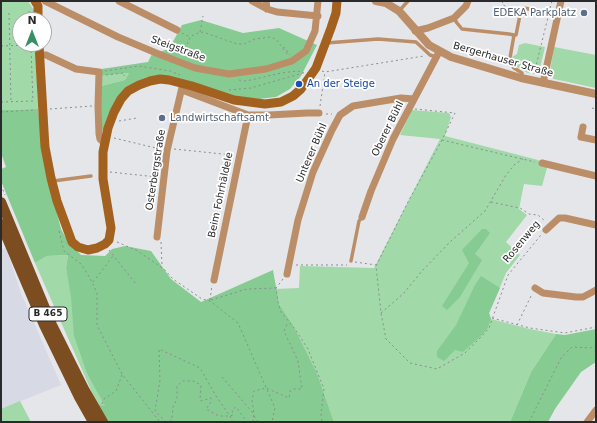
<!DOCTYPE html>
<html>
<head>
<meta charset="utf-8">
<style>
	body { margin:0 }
	#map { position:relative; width:597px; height:423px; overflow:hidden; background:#e5e6ea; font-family:"DejaVu Sans",sans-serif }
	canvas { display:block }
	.frame { position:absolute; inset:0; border:2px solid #2a2a2c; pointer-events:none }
	.north { position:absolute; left:12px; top:12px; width:40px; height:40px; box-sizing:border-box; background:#fff; border:1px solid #aaaaab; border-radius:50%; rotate:0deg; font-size:11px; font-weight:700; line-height:16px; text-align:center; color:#2a2a2c }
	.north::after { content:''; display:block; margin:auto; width:14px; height:18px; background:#378f64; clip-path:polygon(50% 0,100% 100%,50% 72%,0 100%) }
</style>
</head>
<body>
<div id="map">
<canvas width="597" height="423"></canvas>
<div class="frame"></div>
<div class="north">N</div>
</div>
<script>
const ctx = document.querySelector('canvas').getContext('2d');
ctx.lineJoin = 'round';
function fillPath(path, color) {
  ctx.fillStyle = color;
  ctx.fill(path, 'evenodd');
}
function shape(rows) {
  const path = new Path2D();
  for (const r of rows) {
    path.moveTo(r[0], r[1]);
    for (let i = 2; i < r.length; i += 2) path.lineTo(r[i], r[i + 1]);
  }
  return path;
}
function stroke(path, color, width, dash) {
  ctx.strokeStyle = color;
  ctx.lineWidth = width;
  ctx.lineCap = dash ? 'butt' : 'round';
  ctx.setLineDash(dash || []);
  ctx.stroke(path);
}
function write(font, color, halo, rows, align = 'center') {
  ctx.font = font + ' "DejaVu Sans",sans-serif';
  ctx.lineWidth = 3.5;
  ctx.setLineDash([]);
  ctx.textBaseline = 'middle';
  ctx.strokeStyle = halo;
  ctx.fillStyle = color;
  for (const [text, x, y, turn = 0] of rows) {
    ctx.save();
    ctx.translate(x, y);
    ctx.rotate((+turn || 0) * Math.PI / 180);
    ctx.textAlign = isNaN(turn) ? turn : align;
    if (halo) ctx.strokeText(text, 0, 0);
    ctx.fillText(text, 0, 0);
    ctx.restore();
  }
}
fillPath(shape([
	[6,248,21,293,61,385,1,409,1,249]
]), '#d7d9e4');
fillPath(shape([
	[1,1,28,1,35,12,35,20,20,20,20,44,36,44,38,109,1,110],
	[525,43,545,47,540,68,528,73,513,65,512,57,517,54,519,45],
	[554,47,596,55,596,88,554,79,551,77,550,71],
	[129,73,125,80,101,86,101,76],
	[412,110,449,113,451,117,445,136,538,160,547,168,542,186,524,184,519,209,527,215,506,242,520,255,506,273,489,313,491,319,530,329,556,334,531,372,510,422,334,422,317,373,293,325,279,304,275,289,299,288,300,266,374,268,440,139,400,135],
	[68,255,66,268,88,376,106,407,97,404,35,263,47,256],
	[20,401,31,422,1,422,1,409]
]), '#a1d9a9');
fillPath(shape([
	[201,20,243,33,279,28,317,45,301,76,290,89,276,97,259,99,232,96,148,77,137,81,126,88,103,130,101,130,101,86,125,80,129,73,101,76,101,69,148,62,152,54,169,49,182,25],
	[38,109,47,174,61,229,67,240,81,255,105,256,112,249,125,246,151,251,171,279,201,302,273,270,279,304,293,325,317,373,334,422,106,422,97,404,105,406,88,376,74,336,71,297,66,268,68,255,47,256,35,263,1,181,1,169,6,167,1,153,1,110],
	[482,229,486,229,490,233,475,254,482,260,460,297,447,310,442,306,469,263,462,250],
	[481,276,500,288,489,313,491,319,487,329,481,336,463,352,455,350,444,361,437,357,437,351,456,325,475,285],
	[596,329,596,362,581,372,555,409,548,422,510,422,531,372,556,334,565,335]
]), '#86cc92');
stroke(shape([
	[503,1,502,4,508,8,516,9],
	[550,8,552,1],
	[29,11,30,20],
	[9,13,11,102],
	[44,28,45,39],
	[200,32,203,16],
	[182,33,190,37],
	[1,46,31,45],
	[283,47,285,48,290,55],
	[175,53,188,43,190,37,195,34,203,32,237,44,244,44,255,39,270,37,276,39,288,55],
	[105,71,139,66,170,71,180,75],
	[322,71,325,72,424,56],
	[534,74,548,17],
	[106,75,124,73,124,76],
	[239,80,246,81,281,73,297,71,304,73],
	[229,90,251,88,303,73],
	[1,102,33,101,31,49],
	[320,106,325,72],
	[592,108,596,109],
	[50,109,92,106],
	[415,109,455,113,442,140,535,162],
	[1,112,34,110],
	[326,114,332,114],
	[119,121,137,118],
	[114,138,160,149],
	[442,140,409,200,376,266,381,313,386,339,410,363,437,369,465,353,482,336,489,328,508,275,541,235],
	[174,149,232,155],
	[110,172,157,177],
	[1,185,5,195],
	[491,202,520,208,529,214,538,215,545,221],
	[59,231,64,251,80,263,85,270,92,282,97,293,97,325,122,374,160,422],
	[117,242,136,250,164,269,173,279,202,299,210,301,238,323,275,408,272,422],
	[161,242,162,266],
	[109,250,136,284],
	[355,262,376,265],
	[296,265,347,265],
	[283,279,276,288,278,302,281,312,295,329,308,349,324,389,321,414,322,422],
	[93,282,113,256],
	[210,300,212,285],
	[211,300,247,289,276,288],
	[381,313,404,293,422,271,450,242,485,211,506,175,515,164,523,159],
	[492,318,530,328,565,333,596,327],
	[517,325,532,294],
	[222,377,253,413],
	[102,404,104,399,116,391,122,375],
	[254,416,258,422],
	[166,422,155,411,160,380,159,349,200,368,216,396,230,416,233,422],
	[170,422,172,418,173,407,177,399,177,386,183,381,193,381,201,385,200,399,201,401,211,398,211,402,206,409,219,416,230,416,233,415,232,410,236,407,247,422],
	[253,422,254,414,252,400,254,391,266,388,289,398,290,391,294,389,302,389,298,361,284,331,288,322],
	[529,422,561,358,572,347,590,348,596,346]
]), '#8b8c8f', 1, [2, 3]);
stroke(shape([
	[399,11,408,1],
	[454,18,457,23,462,29,509,34,514,35],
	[326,43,378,39,416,42,430,55,436,57],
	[522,77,522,73,514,68,511,63,510,58,514,35,516,35,521,10,524,8,558,15],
	[53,181,91,176],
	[351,261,359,221,362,217]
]), '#bb8e68', 3.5);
stroke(shape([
	[45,1,118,37,161,55,195,68,229,74,266,69,292,61,306,51,315,31,318,1],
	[119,1,177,30],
	[252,1,267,9,277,12,318,16],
	[266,1,267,9],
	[415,31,428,28,454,18,466,6,468,1],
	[46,55,76,69,99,72,98,106,99,134,100,139,102,141,104,142],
	[543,83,561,1],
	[182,90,248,115,269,115,307,113,319,113],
	[583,127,581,137,596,140],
	[542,163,596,176],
	[362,217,371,191,393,139,439,52],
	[546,230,559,218,565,218,596,225],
	[157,237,167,151,183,83],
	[287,274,298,220,313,172,332,130,340,115,353,106,401,98,414,99],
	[214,280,248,115],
	[535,288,543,293,576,297,583,297,596,290],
	[587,422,596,410]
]), '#bb8e68', 7);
stroke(shape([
	[376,1,386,3,399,11,429,45,451,57,521,78,596,94]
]), '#bb8e68', 8);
stroke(shape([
	[35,1,38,6,38,20],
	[39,44,44,131,45,147,51,178,57,201,72,242,78,247,88,250,97,248,105,244,109,240,111,228,103,179,103,152,108,128,114,112,121,99,128,91,139,85,150,81,160,79,169,80,192,86,234,100,265,104,281,102,293,96,301,89,316,68,331,28,336,13,337,1]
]), '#a36120', 9);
stroke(shape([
	[1,202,52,325,84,389,103,422],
	[1,224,44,325,79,397,93,422]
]), '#7b4d21', 10);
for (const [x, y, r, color] of [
	[584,13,4,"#5c6f8a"],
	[299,84,4,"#1a4fb4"],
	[162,118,4,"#5c6f8a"]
]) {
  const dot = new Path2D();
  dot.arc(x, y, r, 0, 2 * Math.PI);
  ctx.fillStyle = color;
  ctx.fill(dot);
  stroke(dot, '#fff', 1.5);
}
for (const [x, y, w] of [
	[48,314,38]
]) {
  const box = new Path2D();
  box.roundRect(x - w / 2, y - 7, w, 14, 3);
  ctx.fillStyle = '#fff';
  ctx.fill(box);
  stroke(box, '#2a2a2c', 1);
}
write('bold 9px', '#2a2a2c', null, [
	["B 465",48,314]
]);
write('10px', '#4e5e75', '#fff', [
	["EDEKA Parkplatz",576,13],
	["Landwirtschaftsamt",170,118,"left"]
], 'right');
write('10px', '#2a2a2c', '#fff', [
	["Steigstraße",178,49,20],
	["Bergerhauser Straße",503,60,16],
	["Oberer Bühl",388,129,-64],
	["Unterer Bühl",312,153,-67],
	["Osterbergstraße",156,170,-81],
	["Beim Fohrhäldele",221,195,-78],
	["Rosenweg",522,242,-50]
]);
write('10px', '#164399', '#fff', [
	["An der Steige",307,84]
], 'left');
</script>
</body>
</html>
